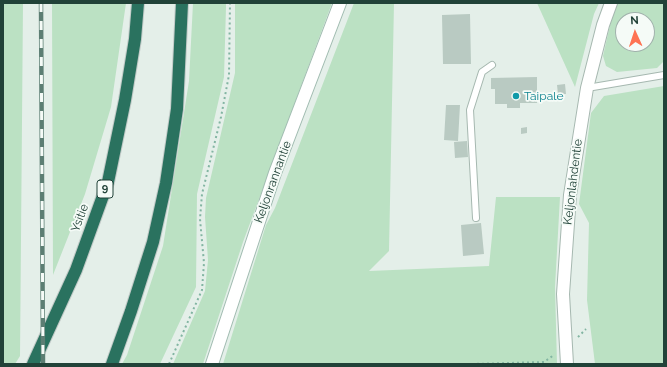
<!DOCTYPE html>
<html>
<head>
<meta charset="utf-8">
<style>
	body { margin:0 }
	#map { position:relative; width:667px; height:367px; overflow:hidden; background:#e4efe9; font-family:Raleway,sans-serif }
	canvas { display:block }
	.frame { position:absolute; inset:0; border:4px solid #214238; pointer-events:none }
	.north { position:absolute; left:615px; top:12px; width:40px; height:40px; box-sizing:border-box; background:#f5fbf7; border:1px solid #a0b1ab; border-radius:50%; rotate:357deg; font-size:11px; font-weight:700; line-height:16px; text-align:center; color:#214238 }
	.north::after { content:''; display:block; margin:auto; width:14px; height:18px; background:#fe7353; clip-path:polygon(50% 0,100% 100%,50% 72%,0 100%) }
</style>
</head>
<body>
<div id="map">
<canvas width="667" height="367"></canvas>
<div class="frame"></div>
<div class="north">N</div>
</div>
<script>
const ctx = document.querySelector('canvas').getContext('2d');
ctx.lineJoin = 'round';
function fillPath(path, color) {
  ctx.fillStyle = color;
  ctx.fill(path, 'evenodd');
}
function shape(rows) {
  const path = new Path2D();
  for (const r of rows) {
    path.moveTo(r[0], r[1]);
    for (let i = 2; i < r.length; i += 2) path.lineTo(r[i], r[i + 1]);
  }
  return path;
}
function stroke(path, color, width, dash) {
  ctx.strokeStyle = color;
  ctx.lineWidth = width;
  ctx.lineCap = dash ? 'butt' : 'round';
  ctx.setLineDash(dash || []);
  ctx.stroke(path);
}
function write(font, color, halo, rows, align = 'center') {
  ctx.font = font + ' Raleway,sans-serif';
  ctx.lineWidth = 3.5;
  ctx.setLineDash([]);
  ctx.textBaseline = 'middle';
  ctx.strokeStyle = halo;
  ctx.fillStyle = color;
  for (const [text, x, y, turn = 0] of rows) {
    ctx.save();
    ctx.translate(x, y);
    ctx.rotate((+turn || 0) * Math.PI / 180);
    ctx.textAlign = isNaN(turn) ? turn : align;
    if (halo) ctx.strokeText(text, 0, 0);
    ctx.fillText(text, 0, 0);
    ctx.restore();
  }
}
fillPath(shape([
	[3,3,23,3,20,356,15,364,3,364],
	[52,3,126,3,111,107,85,194,53,275],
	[193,3,226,3,226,7,224,77,197,194,196,287,160,364,122,364,127,355,163,246,189,81],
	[235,3,332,3,243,242,203,364,173,364,205,291,208,260,205,217,206,198,235,73],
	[354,3,394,3,389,251,369,271,489,266,496,197,560,197,555,287,557,364,223,364,266,225,275,208],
	[537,3,599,3,594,14,575,87],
	[618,3,664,3,664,61,657,68,617,72,606,66,603,56,613,12],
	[623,20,647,20,647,44,623,44],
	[664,86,664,364,595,364,587,300,589,223,579,204,591,113,604,96]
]), '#bbe1c3');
fillPath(shape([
	[470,14,471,64,443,64,442,15],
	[537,77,537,103,520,103,520,108,507,108,507,104,495,104,495,89,491,89,491,78],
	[565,84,566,94,558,94,557,85],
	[446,105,460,105,458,141,444,140],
	[527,127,527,133,521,134,521,128],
	[467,141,468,157,455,158,454,142],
	[481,223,484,254,463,256,461,225]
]), '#b9cac2');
const lane = shape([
	[587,88,664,75],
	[476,218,470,110,482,72,492,65]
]);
const street = shape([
	[567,364,563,294,570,195,587,88,603,25,611,3]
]);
const secondary = shape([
	[212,364,275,173,340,3]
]);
const highway = shape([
	[33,364,76,270,108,182,125,100,135,39,138,3],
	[112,364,131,311,153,242,166,183,177,109,182,3]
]);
stroke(lane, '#a6b8b0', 8);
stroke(street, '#a6b8b0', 14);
stroke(secondary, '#a1bcb1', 14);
stroke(highway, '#c1cac7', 14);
stroke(shape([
	[578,337,586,329],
	[169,364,202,290,204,263,200,219,202,194,221,117,229,75,230,3],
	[472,364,544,362,554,355]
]), '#82b5a2', 2, [2, 3]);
stroke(lane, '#fff', 6);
stroke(street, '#fff', 12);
stroke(secondary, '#fff', 12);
stroke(highway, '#2a725f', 12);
const rail = shape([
	[41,3,43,364]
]);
stroke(rail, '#5c7e73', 4.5);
stroke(rail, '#f5fbf7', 3, [9]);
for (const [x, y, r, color] of [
	[516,96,4,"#0f9aa8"]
]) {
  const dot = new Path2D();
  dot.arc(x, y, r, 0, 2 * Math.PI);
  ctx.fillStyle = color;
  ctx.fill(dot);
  stroke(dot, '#f5fbf7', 1.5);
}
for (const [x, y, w] of [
	[105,189,16]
]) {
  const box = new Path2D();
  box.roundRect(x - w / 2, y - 9, w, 18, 3);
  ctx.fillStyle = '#f5fbf7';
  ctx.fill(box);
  stroke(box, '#214238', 1);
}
write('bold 11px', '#214238', null, [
	["9",105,189]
]);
write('12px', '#0d838f', '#f5fbf7', [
	["Taipale",524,96]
], 'left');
write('12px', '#214238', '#f5fbf7', [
	["Keljonrannantie",273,182,-70],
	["Keljonlahdentie",573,182,-83],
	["Ysitie",80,218,-70]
]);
</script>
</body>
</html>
